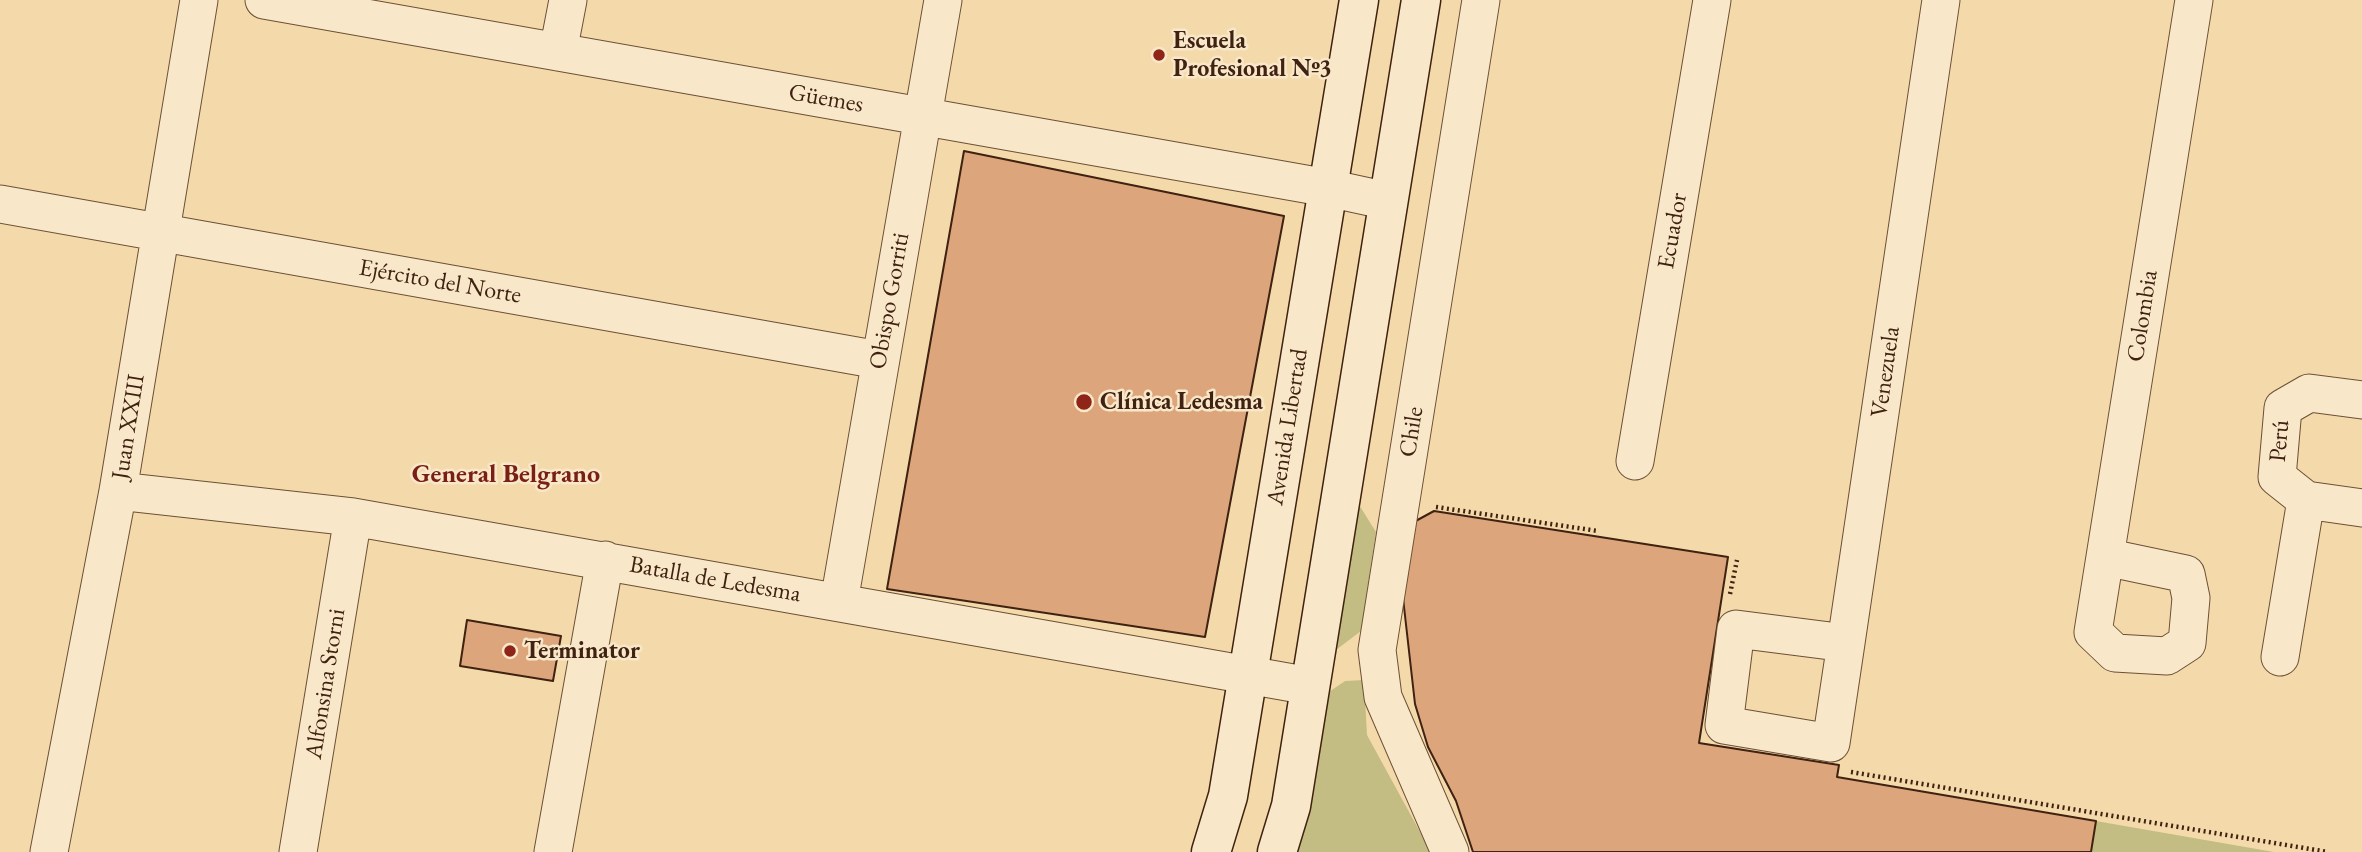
<!DOCTYPE html>
<html>
<head>
<meta charset="utf-8">
<style>
	body { margin:0 }
	canvas { display:block; background:#f4daaa }
</style>
</head>
<body>
<canvas width="2362" height="852"></canvas>
<script>
const ctx = document.querySelector('canvas').getContext('2d');
ctx.lineJoin = 'round';
function fillPath(path, color) {
  ctx.fillStyle = color;
  ctx.fill(path, 'evenodd');
}
function shape(rows) {
  const path = new Path2D();
  for (const r of rows) {
    path.moveTo(r[0], r[1]);
    for (let i = 2; i < r.length; i += 2) path.lineTo(r[i], r[i + 1]);
  }
  return path;
}
function stroke(path, color, width, dash) {
  ctx.strokeStyle = color;
  ctx.lineWidth = width;
  ctx.lineCap = dash ? 'butt' : 'round';
  ctx.setLineDash(dash || []);
  ctx.stroke(path);
}
function write(font, color, halo, rows, align = 'center') {
  ctx.font = font + ' "EB Garamond",serif';
  ctx.lineWidth = 5;
  ctx.setLineDash([]);
  ctx.textBaseline = 'middle';
  ctx.strokeStyle = halo;
  ctx.fillStyle = color;
  for (const [text, x, y, turn = 0] of rows) {
    ctx.save();
    ctx.translate(x, y);
    ctx.rotate((+turn || 0) * Math.PI / 180);
    ctx.textAlign = isNaN(turn) ? turn : align;
    if (halo) ctx.strokeText(text, 0, 0);
    ctx.fillText(text, 0, 0);
    ctx.restore();
  }
}
fillPath(shape([
	[1356,500,1376,532,1361,631,1336,650],
	[1364,680,1367,735,1431,852,1297,852,1320,698,1345,681],
	[2096,821,2274,852,2091,852]
]), '#c4bd83');
const building = shape([
	[964,151,1284,216,1205,637,887,589,964,151],
	[1434,511,1728,557,1699,743,1839,765,1837,777,2096,821,2091,852,1473,852,1456,801,1428,747,1415,704,1403,598,1412,523,1434,511],
	[467,620,561,636,553,681,460,666,467,620]
]);
fillPath(building, '#dca57c');
stroke(building, '#3f2211', 2);
const street = shape([
	[264,0,1328,188,1388,201],
	[558,52,568,0],
	[0,204,879,360],
	[2362,400,2309,393,2283,408,2277,477,2306,500,2362,508],
	[1635,461,1712,0],
	[118,491,353,517,1310,686],
	[2105,557,2186,574,2191,598,2187,643,2167,656,2115,653,2093,632,2194,0],
	[839,602,943,0],
	[1846,643,1736,629,1724,725,1831,743,1846,643,1941,0],
	[2280,657,2306,500],
	[49,852,118,491,199,0],
	[298,852,353,517],
	[553,852,605,560],
	[1450,852,1383,697,1377,650,1481,0]
]);
const secondary = shape([
	[1211,852,1228,796,1359,0],
	[1277,852,1291,806,1421,0]
]);
stroke(street, '#6c5037', 39);
stroke(secondary, '#3f2211', 41);
stroke(shape([
	[1436,507,1598,531],
	[1730,594,1737,560],
	[1851,772,2328,852]
]), '#3f2211', 4.5, [2, 3.5]);
stroke(street, '#f8e7c8', 37);
stroke(secondary, '#f8e7c8', 38);
for (const [x, y, r, color] of [
	[1159,55,7,"#8f2418"],
	[1084,402,9,"#8f2418"],
	[510,651,7,"#8f2418"]
]) {
  const dot = new Path2D();
  dot.arc(x, y, r, 0, 2 * Math.PI);
  ctx.fillStyle = color;
  ctx.fill(dot);
  stroke(dot, '#f8e7c8', 2.5);
}
write('bold 24px', '#3f2211', '#f8e7c8', [
	["Escuela",1173,41],
	["Profesional Nº3",1173,69],
	["Clínica Ledesma",1100,402],
	["Terminator",524,651]
], 'left');
write('24px', '#3f2211', '#f8e7c8', [
	["Güemes",826,99,10],
	["Ecuador",1673,231,-80],
	["Ejército del Norte",440,282,10],
	["Obispo Gorriti",890,301,-80],
	["Colombia",2143,316,-81],
	["Venezuela",1886,372,-82],
	["Juan XXIII",129,427,-81],
	["Avenida Libertad",1288,427,-81],
	["Chile",1412,432,-81],
	["Perú",2280,441,-85],
	["Batalla de Ledesma",715,580,10],
	["Alfonsina Storni",326,684,-81]
]);
write('bold 26px', '#7a1f14', '#f8e7c8', [
	["General Belgrano",506,475]
]);
</script>
</body>
</html>
